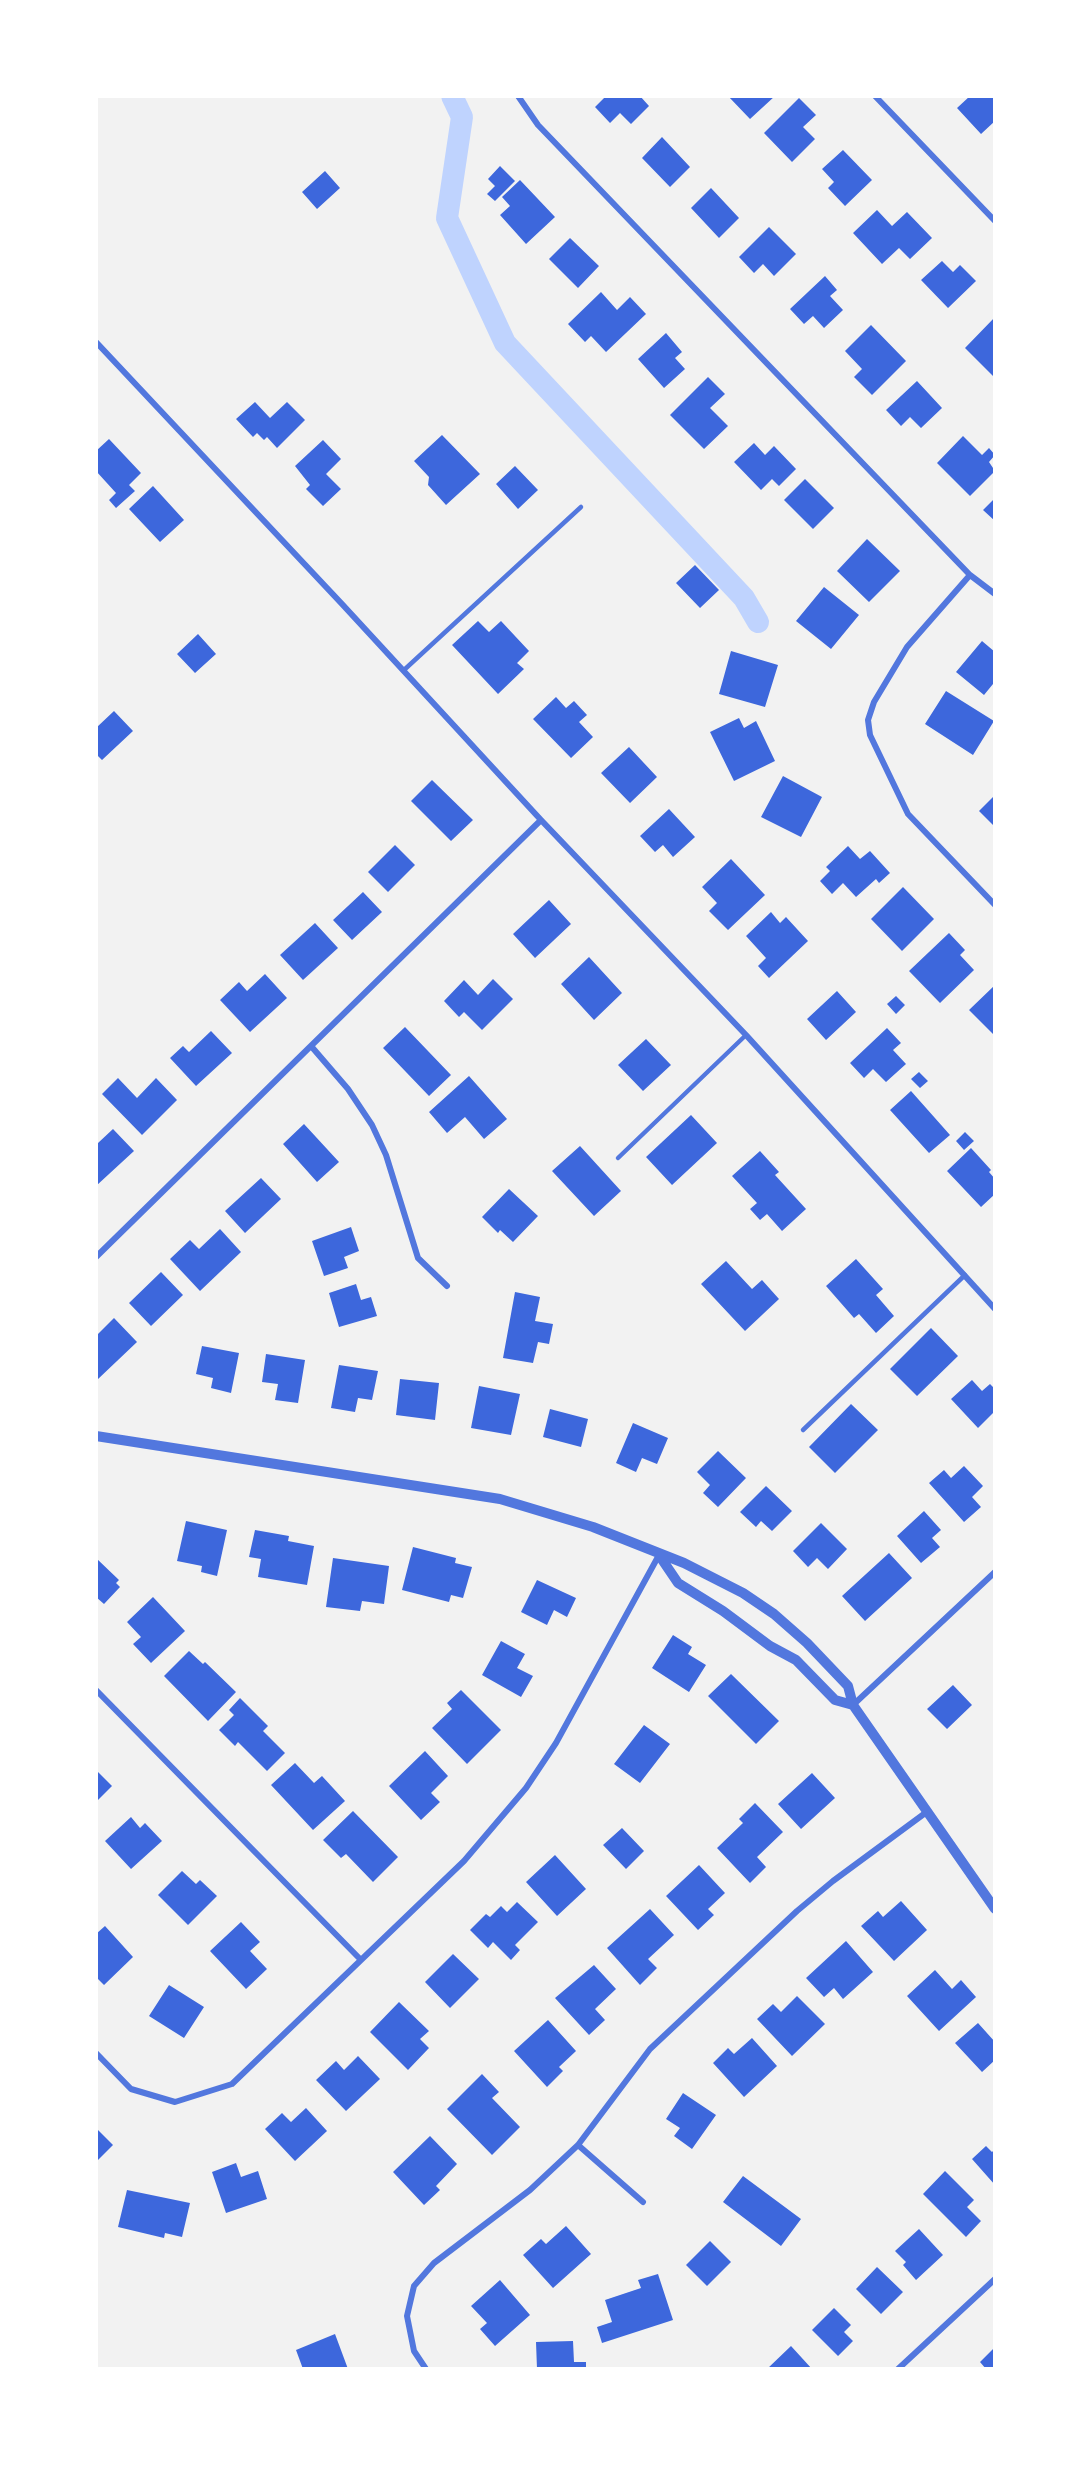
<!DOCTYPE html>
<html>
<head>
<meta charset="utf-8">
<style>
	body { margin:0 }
	#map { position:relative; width:1091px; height:2465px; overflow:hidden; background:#f2f2f2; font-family:Helvetica,sans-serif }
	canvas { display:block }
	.frame { position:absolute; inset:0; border:98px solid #fff; pointer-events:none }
</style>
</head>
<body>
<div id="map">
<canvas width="1091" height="2465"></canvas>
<div class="frame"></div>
</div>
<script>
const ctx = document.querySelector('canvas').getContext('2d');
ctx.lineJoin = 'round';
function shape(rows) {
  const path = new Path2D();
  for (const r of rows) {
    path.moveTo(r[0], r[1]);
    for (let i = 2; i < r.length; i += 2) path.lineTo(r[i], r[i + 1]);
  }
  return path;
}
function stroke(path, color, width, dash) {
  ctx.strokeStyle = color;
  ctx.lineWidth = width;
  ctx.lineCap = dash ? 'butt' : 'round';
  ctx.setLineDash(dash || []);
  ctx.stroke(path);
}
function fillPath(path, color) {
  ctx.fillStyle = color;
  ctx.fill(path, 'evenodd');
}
stroke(shape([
	[452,96,462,117,447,218,505,343,744,598,758,622]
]), '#bfd3fe', 22);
fillPath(shape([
	[606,96,640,96,649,106,631,124,620,113,610,123,595,107],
	[728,96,775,96,750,119],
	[970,96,995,96,995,121,981,134,957,108],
	[799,98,816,115,803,127,815,139,792,162,764,133],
	[662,137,690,167,670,187,642,158],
	[843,150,872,180,845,206,828,188,834,182,822,169],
	[500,166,515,181,495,201,487,194,495,186,488,179],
	[325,171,340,188,317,209,302,192],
	[520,180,555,217,526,244,500,215,510,206,502,197],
	[711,188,739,218,719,238,691,208],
	[877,210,892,226,907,212,932,238,910,259,899,248,882,264,853,233],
	[769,227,796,254,774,276,763,264,754,273,739,257],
	[570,238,599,266,578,288,549,259],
	[942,261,953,272,960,265,976,281,948,308,921,280],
	[825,276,837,290,830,296,843,310,824,328,813,316,804,324,790,309],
	[601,292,617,310,630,297,646,314,606,352,591,336,585,342,568,324],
	[995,317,995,378,965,348],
	[871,325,906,361,872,395,854,377,862,369,845,351],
	[666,333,682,352,675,358,685,369,664,388,638,359],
	[708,377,725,394,710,408,728,426,704,449,670,415],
	[917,381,942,408,921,428,910,417,901,426,886,410],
	[255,402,270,418,287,402,305,420,277,448,267,437,264,440,257,433,253,437,236,419],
	[442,435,480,474,446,505,428,485,429,477,414,461],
	[963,436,982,455,989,448,995,455,989,462,995,471,970,496,937,463],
	[109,439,141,473,129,485,135,491,116,508,109,500,116,493,96,471,96,451],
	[323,440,341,459,326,474,341,489,323,506,306,489,310,485,295,466],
	[754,443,765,455,774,446,796,469,779,486,772,479,761,490,734,462],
	[515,466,538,490,518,509,496,484],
	[805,479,834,508,813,529,784,500],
	[153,486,184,520,160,542,129,509],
	[995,498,995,521,983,510],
	[867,539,900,571,869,602,837,571],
	[695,565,719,590,700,608,676,583],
	[824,587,859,615,831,649,796,621],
	[478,621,489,632,501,621,529,651,517,663,524,669,498,694,452,645],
	[198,634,216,654,195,673,177,654],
	[982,641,995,652,995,686,993,684,984,695,956,672],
	[731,651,778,665,765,707,719,694],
	[946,691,994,721,973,755,925,724],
	[556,697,566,708,574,701,587,715,579,722,593,737,571,758,533,719],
	[114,711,133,731,102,760,96,754,96,728],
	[739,718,744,728,756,721,775,761,734,781,710,732],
	[629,747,657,777,630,803,601,773],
	[783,776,822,797,801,837,761,817],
	[432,780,473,820,451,841,411,801],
	[995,795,995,827,979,811],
	[669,809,695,837,673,857,663,845,655,852,640,836],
	[395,845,415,865,388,892,368,872],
	[848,846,860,859,870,851,890,873,879,883,876,879,856,897,843,883,832,894,820,881,830,871,826,867],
	[731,859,765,895,728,930,709,911,717,903,702,887],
	[903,887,934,919,902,951,871,919],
	[363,892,382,912,352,940,333,920],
	[549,900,571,924,535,958,513,934],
	[771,912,780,923,786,917,808,941,769,978,758,966,766,958,746,936],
	[315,923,338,948,303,980,280,955],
	[949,933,965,950,960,955,974,970,940,1003,909,971],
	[589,957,622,993,594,1020,561,984],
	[265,974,287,998,250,1032,220,1000,239,982,247,991],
	[493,979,513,999,482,1030,464,1012,459,1017,444,1001,464,980,478,995],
	[995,985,995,1036,969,1010],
	[837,991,856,1012,826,1040,807,1019],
	[896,996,905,1005,896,1014,887,1004],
	[405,1027,451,1075,429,1096,383,1048],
	[887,1028,901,1043,893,1050,906,1064,886,1082,873,1069,864,1078,850,1063],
	[211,1031,232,1053,196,1086,170,1058,183,1046,189,1052],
	[646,1039,671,1065,643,1091,618,1065],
	[919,1072,928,1081,920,1088,911,1079],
	[469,1076,507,1119,484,1139,465,1117,447,1133,429,1112],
	[118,1078,137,1098,156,1078,177,1100,142,1135,102,1094],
	[911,1091,950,1135,929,1153,890,1110],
	[691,1115,717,1143,672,1185,646,1157],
	[304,1124,339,1162,317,1182,283,1144],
	[113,1129,134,1151,96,1186,96,1141,98,1143],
	[965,1132,974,1141,964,1150,956,1141],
	[580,1146,621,1191,594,1216,552,1171],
	[971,1148,991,1170,989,1172,995,1179,995,1194,981,1207,947,1171],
	[760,1151,779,1172,775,1175,806,1209,782,1231,767,1214,760,1220,750,1209,757,1203,732,1176],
	[261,1178,281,1199,245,1233,225,1211],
	[509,1189,538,1216,513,1242,500,1230,498,1233,482,1217],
	[351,1227,359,1251,344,1257,348,1268,324,1276,312,1241],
	[220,1229,241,1252,200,1291,170,1259,190,1240,199,1249],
	[856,1259,883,1289,876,1295,894,1316,876,1333,859,1314,854,1318,826,1286],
	[726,1261,752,1289,762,1280,779,1299,745,1331,701,1284],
	[161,1272,183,1295,151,1326,129,1303],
	[356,1284,361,1300,371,1297,377,1316,339,1327,329,1293],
	[515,1292,540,1297,535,1321,553,1324,549,1344,538,1342,533,1363,503,1358],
	[114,1318,137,1342,97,1380,96,1336],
	[931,1328,958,1356,917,1396,890,1369],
	[202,1346,239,1353,231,1393,211,1388,213,1378,196,1374],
	[266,1354,305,1360,298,1403,275,1400,278,1384,262,1382],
	[339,1365,378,1371,372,1400,358,1398,355,1412,331,1408],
	[400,1379,439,1383,435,1420,396,1415],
	[972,1380,982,1391,990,1384,995,1389,995,1411,978,1428,951,1399],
	[479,1386,520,1394,511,1435,471,1428],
	[851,1404,878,1430,835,1473,809,1447],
	[550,1409,588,1419,581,1447,543,1437],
	[633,1423,668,1438,657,1464,642,1458,636,1472,616,1463],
	[718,1451,746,1478,718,1507,703,1493,710,1485,697,1472],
	[964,1466,983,1486,972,1497,981,1507,964,1522,929,1483,944,1470,951,1478],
	[766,1486,792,1511,772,1531,761,1521,756,1527,740,1512],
	[924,1511,941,1530,932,1538,940,1547,921,1563,897,1536],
	[186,1521,227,1530,217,1576,201,1572,202,1566,177,1561],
	[821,1523,847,1549,828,1569,817,1558,808,1567,793,1551],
	[255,1530,289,1536,288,1541,314,1546,307,1585,258,1577,261,1559,249,1557],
	[413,1547,456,1558,455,1563,472,1567,463,1598,451,1595,449,1602,402,1590],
	[889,1553,912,1578,865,1621,842,1596],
	[96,1558,119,1580,116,1583,120,1587,104,1604,96,1597],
	[333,1558,389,1566,384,1604,362,1601,360,1611,326,1607],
	[537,1580,576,1598,567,1617,554,1610,547,1625,521,1612],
	[153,1597,185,1631,151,1663,133,1644,141,1637,127,1622],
	[673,1635,692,1647,688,1654,706,1665,689,1692,652,1668],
	[501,1641,525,1654,517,1668,533,1676,521,1697,482,1675],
	[189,1651,203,1664,205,1662,236,1692,208,1721,164,1676],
	[731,1674,779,1721,756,1744,708,1696],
	[953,1685,972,1705,947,1729,927,1709],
	[461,1690,501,1730,467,1764,432,1728,452,1709,447,1703],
	[240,1698,268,1726,263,1731,285,1753,267,1771,238,1742,235,1746,219,1730,234,1715,229,1710],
	[644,1725,670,1744,640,1783,614,1764],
	[425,1751,448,1776,431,1793,440,1802,421,1820,389,1786],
	[295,1763,314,1783,322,1776,345,1801,313,1830,271,1785],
	[96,1770,112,1786,96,1802],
	[812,1773,835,1798,801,1829,778,1804],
	[755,1803,783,1832,757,1857,766,1867,750,1883,717,1848,743,1823,739,1819],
	[353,1811,398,1857,373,1882,346,1854,341,1858,323,1840],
	[131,1817,140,1828,145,1823,162,1841,131,1869,105,1841],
	[622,1828,644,1851,626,1869,603,1845],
	[555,1855,586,1889,557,1916,526,1882],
	[699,1865,725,1893,708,1909,714,1915,698,1930,666,1896],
	[182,1871,196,1884,200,1880,217,1896,188,1925,158,1895],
	[901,1901,927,1930,894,1961,861,1926,878,1911,883,1917],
	[517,1902,538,1922,515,1945,520,1950,511,1960,493,1942,488,1948,470,1930,486,1914,490,1917,501,1906,507,1912],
	[650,1909,674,1935,648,1959,657,1968,640,1985,607,1948],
	[241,1922,260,1942,250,1951,267,1969,246,1989,210,1951],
	[105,1926,133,1957,104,1985,96,1977,96,1934],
	[846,1941,873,1972,843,1999,834,1988,824,1997,806,1978],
	[453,1954,479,1979,450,2008,425,1982],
	[594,1965,616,1989,595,2009,605,2020,589,2035,555,1998],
	[935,1970,952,1989,961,1980,976,1997,939,2031,907,1996],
	[169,1985,204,2007,184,2038,149,2016],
	[797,1996,825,2024,792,2056,757,2019,773,2004,781,2012],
	[399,2002,429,2031,420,2039,429,2048,408,2070,370,2032],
	[548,2020,576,2051,559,2067,563,2071,547,2087,514,2051],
	[978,2023,995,2042,995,2060,982,2072,955,2043],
	[752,2038,777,2066,744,2097,713,2063,728,2048,734,2054],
	[358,2056,380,2079,346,2111,316,2080,336,2061,344,2070],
	[482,2074,499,2092,492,2098,520,2127,492,2155,447,2109],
	[683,2093,716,2115,692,2149,674,2136,680,2128,666,2119],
	[306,2108,327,2131,295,2161,265,2129,282,2113,291,2122],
	[96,2128,113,2145,96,2162],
	[430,2136,457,2164,436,2186,440,2190,424,2205,393,2172],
	[986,2146,992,2152,995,2149,995,2185,972,2159],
	[236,2163,241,2177,258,2171,267,2199,226,2213,212,2172],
	[945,2171,974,2200,967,2207,981,2221,966,2237,923,2194],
	[743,2176,801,2219,781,2246,723,2202],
	[127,2190,190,2203,182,2237,165,2233,164,2238,118,2227],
	[566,2226,591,2254,553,2288,523,2255,541,2239,546,2244],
	[919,2229,943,2255,916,2280,903,2265,906,2262,895,2251],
	[710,2241,731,2262,707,2286,686,2265],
	[877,2267,903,2292,881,2314,856,2289],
	[658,2274,673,2320,602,2343,597,2327,612,2322,605,2300,641,2288,638,2280],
	[500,2280,530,2315,495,2346,480,2329,487,2323,471,2306],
	[834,2308,851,2325,844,2332,853,2341,838,2356,812,2330],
	[335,2334,348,2369,303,2369,296,2350],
	[573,2341,574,2362,586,2362,586,2369,537,2369,536,2342],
	[791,2346,812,2369,767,2369],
	[995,2347,995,2369,986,2369,980,2362]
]), '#3d67dc');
stroke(shape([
	[404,670,581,507],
	[618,1158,746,1035],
	[803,1430,965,1275]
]), '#5277de', 4.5);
stroke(shape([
	[518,96,538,125,970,575,995,594],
	[875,96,995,221],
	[96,342,342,604,541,820,746,1035,995,1309],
	[970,575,907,647,874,702,868,720,870,735,908,814,995,905],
	[311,1046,348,1089,372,1125,386,1155,418,1258,447,1286],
	[96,1257,541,820],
	[96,1690,361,1960],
	[853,1705,995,1572],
	[96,2053,131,2089,175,2102,232,2084,464,1861,526,1788,556,1743,659,1555],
	[578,2145,643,2202],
	[426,2369,414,2351,407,2316,414,2286,434,2263,530,2190,578,2145,650,2049,797,1911,833,1881,928,1811],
	[898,2369,995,2279]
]), '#5277de', 6);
stroke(shape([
	[96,1436,500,1499,593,1527,684,1563,743,1593,774,1614,807,1643,848,1686,853,1705,995,1909],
	[659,1555,678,1583,723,1611,770,1646,796,1660,835,1700,853,1705]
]), '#5277de', 10);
</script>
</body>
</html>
